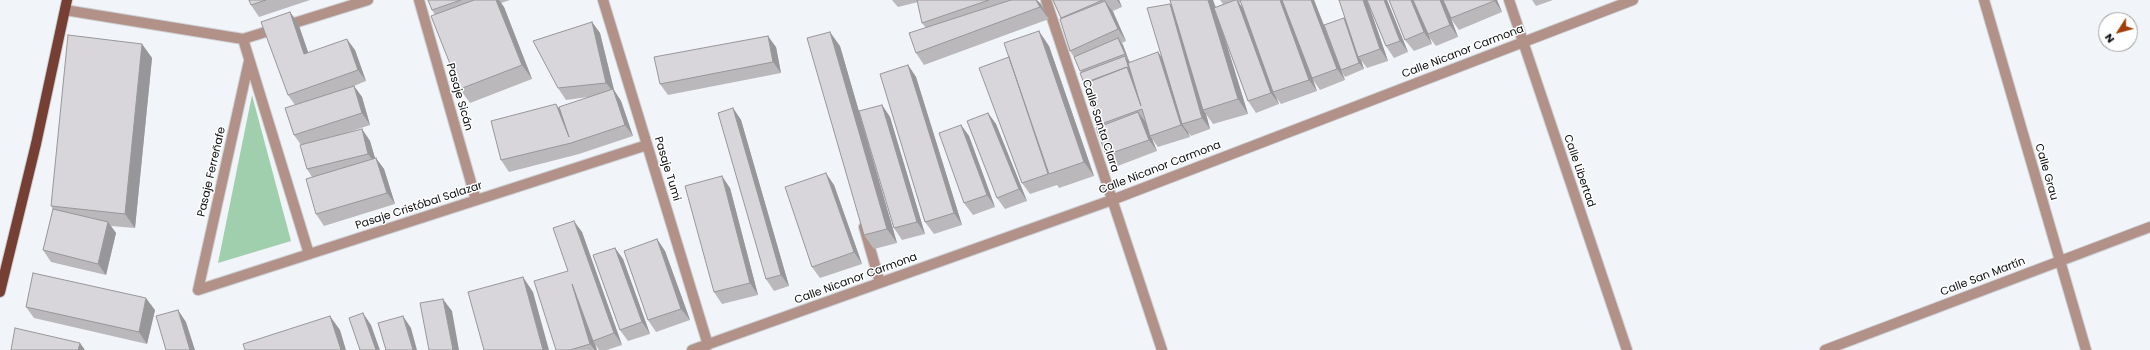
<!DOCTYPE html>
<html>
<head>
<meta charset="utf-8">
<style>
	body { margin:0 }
	#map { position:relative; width:2150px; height:350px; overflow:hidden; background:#f1f5f9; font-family:Poppins,sans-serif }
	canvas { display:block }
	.north { position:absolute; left:2098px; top:12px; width:40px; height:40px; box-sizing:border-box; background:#fff; border:1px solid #9d9e9e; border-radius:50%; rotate:234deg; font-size:11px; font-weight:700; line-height:16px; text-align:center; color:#0a0c0d }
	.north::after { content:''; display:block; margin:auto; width:14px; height:18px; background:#a13d05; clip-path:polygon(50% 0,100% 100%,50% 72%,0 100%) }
</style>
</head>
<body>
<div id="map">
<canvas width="2150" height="350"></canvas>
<div class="north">N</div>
</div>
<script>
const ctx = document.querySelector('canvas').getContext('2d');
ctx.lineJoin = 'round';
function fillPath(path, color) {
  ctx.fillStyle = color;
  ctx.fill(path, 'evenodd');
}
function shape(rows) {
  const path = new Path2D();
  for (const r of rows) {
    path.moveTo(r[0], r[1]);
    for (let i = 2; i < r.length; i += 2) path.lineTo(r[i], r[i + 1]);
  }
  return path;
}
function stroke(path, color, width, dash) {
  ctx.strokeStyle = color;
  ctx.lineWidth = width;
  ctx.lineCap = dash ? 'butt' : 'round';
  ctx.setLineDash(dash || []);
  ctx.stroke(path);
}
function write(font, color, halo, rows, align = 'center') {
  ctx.font = font + ' Poppins,sans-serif';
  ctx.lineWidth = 3;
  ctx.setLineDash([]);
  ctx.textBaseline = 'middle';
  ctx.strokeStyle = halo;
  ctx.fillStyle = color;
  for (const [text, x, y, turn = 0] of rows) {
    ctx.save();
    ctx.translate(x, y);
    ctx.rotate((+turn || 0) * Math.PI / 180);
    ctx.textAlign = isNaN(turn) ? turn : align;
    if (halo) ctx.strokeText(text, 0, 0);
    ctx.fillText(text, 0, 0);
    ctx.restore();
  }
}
fillPath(shape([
	[252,95,291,241,218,263]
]), '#9fcfac');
const minor = shape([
	[419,0,476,200],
	[603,0,708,345],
	[1046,0,1162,350],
	[1509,0,1627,350],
	[1984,0,2086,350],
	[65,10,243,39,368,0],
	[243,39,309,254],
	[864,227,880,283],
	[198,290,647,145],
	[198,290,249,61],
	[692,350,1112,200,1633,0],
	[1825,350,2150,227]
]);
const major = shape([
	[0,292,36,144,67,0]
]);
stroke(minor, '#ccd0d3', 12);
stroke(major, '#ccd0d3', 12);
stroke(minor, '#b29189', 10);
stroke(major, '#753f33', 10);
fillPath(shape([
	[249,0,310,0,259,17,251,5],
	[428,0,510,0,501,3,504,7,532,79,470,103,460,89,435,15,432,10],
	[892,0,1037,0,1049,19,924,65,916,53,926,28,922,23,918,2,898,7],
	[1053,0,1119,0,1122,7,1113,11,1126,41,1122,43,1123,45,1129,61,1128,61,1130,63,1158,52,1162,59,1170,4,1172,6,1170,0,1213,0,1216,7,1223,4,1220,0,1314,0,1324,25,1344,18,1346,21,1367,0,1388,61,1367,68,1361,60,1364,69,1345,77,1342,72,1345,80,1320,90,1313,80,1317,91,1281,104,1276,97,1279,104,1256,113,1248,101,1223,33,1248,114,1213,124,1206,114,1210,129,1191,136,1188,132,1190,137,1158,147,1152,139,1157,151,1115,167,1106,155,1103,126,1084,83,1081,72,1074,57,1070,51,1061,19],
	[1241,2,1243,9,1239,3],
	[1367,0,1387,0,1408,52,1394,58,1386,46],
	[1389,0,1497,0,1502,12,1459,30,1451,19,1458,37,1436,46,1429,37,1432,44,1414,51,1405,40],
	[1532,0,1553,0,1536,6],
	[290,12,298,23,308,53,355,50,366,81,354,86,362,97,370,125,337,136,362,129,370,141,375,158,384,169,395,204,324,226,316,214,312,177,307,169,301,145,294,135,295,105,288,95],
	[592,22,600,33,614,90,621,101,633,136,579,154,509,172,501,160,561,111,588,97,566,100,558,88],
	[142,44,152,58,135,228,111,226,116,233,106,275,51,262,43,250,53,209,51,206],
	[840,46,897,243,874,249,864,235],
	[1049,46,1094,176,1059,188,1057,185,1030,194,1022,183],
	[776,47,781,73,668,95,660,84],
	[908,65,916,77,962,225,934,234,925,222],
	[882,105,890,117,925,234,902,240,894,228],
	[733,108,741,120,789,286,774,291,766,279],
	[988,113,996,124,1027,201,1005,209,997,198],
	[961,125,969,136,995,207,973,215,964,203],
	[834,185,862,264,820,278,812,267],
	[730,188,758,295,722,304,714,292],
	[582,232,622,345,607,350,599,350,595,344,597,350,556,350,568,271],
	[657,239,665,251,690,320,656,332,648,320],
	[615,248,623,259,650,334,628,341,620,330],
	[26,307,155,310,147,344,34,318]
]), '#bab8bb');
fillPath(shape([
	[496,0,499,0,504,7,532,79,522,65],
	[1036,0,1037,0,1041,4,1049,19,1040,7],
	[1117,0,1119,0,1122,7],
	[1208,0,1213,0,1248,114,1238,99],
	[1237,0,1245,11,1273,92,1276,97,1279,104,1271,93],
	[1280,0,1284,0,1317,91,1309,80],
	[1311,0,1314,0,1341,70,1345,80,1337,69],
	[1363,0,1367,0,1388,61,1380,49],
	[1384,0,1387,0,1408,52,1400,41],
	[1411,0,1414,0,1428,34,1432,44,1424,32],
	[1440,0,1444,0,1458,37,1450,25],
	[1494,0,1497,0,1502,12],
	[1105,1,1113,12,1126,41,1118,29],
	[1170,4,1178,15,1203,110,1206,114,1210,129,1202,118],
	[290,12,298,23,313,66,304,54],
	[1344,18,1349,25,1358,57,1361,60,1364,69,1359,63],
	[592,22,600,33,614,90,621,101,633,136,625,125,615,94,606,83],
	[1039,31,1049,46,1094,176,1084,162],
	[830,32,840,46,897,243,887,229],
	[768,36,776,47,781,73,773,62],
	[1118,38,1123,45,1129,61,1125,54],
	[347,39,355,50,366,81,358,70],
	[142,44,152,58,135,228,125,214],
	[1158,52,1166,63,1182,124,1188,132,1190,137,1181,125],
	[1125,56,1130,62,1141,106,1127,67],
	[908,65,916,77,962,225,954,213],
	[354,86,362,97,370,125,362,113],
	[556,104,564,116,569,137],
	[882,105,890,117,925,234,917,222],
	[733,108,741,120,789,286,781,275],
	[1138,112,1147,124,1150,136,1152,139,1157,151,1149,140],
	[988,113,996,124,1027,201,1019,189],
	[961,125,969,136,995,207,987,195],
	[362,129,370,141,377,165,368,154],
	[376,158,384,169,395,204,387,193],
	[826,173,834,185,862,264,854,252],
	[722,176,730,188,758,295,750,283],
	[574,221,582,232,622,345,614,333],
	[108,222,116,233,106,275,98,264],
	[657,239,665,251,690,320,681,309],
	[615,248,623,259,650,334,642,322],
	[523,277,533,292,549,350,543,350],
	[572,284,593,341,595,344,597,350,595,350,590,344],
	[146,298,155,310,147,344,139,332],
	[443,299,452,311,459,350,453,350],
	[178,310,186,322,195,350,190,350],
	[363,313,371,325,380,350,376,350],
	[330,316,340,330,346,350,341,350],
	[403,316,411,328,417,350,413,350],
	[80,343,85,350,78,350]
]), '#979699');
const building = shape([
	[249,0,266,0,251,5,249,0],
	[428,0,461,0,432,10,428,0],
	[474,0,496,0,522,65,460,89,431,16,474,0],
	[917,0,989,0,922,23,917,0],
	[1011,0,1036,0,1040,7,916,53,909,33,1011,0],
	[1053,0,1103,0,1061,18,1053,0],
	[1170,0,1208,0,1238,99,1203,110,1170,0],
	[1235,0,1237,0,1271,93,1248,101,1214,8,1235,0],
	[1240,0,1280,0,1309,80,1273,92,1240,0],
	[1282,0,1311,0,1337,69,1312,78,1282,0],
	[1339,0,1363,0,1380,49,1358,57,1339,0],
	[1367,0,1384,0,1400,41,1386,46,1367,0],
	[1389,0,1411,0,1424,32,1405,40,1389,0],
	[1413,0,1440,0,1450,25,1428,34,1413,0],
	[1443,0,1494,0,1494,1,1451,18,1443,0],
	[1105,1,1118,29,1070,51,1060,19,1105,1],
	[1170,4,1202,118,1182,124,1147,8,1170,4],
	[290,12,304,54,347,39,358,70,288,95,261,22,290,12],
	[1344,18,1359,63,1341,70,1324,25,1344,18],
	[592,22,606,83,558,88,533,41,592,22],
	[1039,31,1084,162,1049,174,1004,43,1039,31],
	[830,32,887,229,864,235,807,38,830,32],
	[68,35,142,44,125,214,51,206,68,35],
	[768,36,773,62,660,84,654,57,768,36],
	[1118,38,1125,54,1080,71,1074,57,1118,38],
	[1158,52,1181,125,1150,136,1142,109,1101,124,1084,84,1127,67,1141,106,1128,63,1158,52],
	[1125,56,1129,69,1127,67,1084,83,1080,73,1125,56],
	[1009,57,1048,174,1022,183,979,68,1009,57],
	[908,65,954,213,925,222,880,74,908,65],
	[354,86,362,113,294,135,285,108,354,86],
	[613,89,625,125,571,143,501,160,491,121,556,104,569,137,559,107,613,89],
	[882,105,917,222,894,228,859,111,882,105],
	[733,108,781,275,766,279,718,113,733,108],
	[1138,112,1149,140,1106,155,1096,128,1138,112],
	[988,113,1019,189,997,198,967,121,988,113],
	[961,125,987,195,964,203,939,133,961,125],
	[362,129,368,154,307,169,300,145,362,129],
	[376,158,387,193,316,214,306,179,376,158],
	[826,173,854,252,812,267,785,187,826,173],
	[722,176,750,283,714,292,685,186,722,176],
	[53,209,108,222,98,264,43,250,53,209],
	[574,221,614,333,593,341,572,284,590,344,570,350,556,350,534,281,568,271,553,228,574,221],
	[657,239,681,309,648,320,624,251,657,239],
	[615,248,642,322,620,330,593,255,615,248],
	[33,273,146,298,139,332,26,307,33,273],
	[523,277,543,350,484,350,468,292,523,277],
	[443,299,453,350,429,350,420,303,443,299],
	[178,310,190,350,166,350,156,316,178,310],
	[363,313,376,350,360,350,349,318,363,313],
	[330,316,341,350,245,350,243,344,330,316],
	[403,316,413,350,386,350,378,323,403,316],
	[15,328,80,343,78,350,11,350,15,328]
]);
fillPath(building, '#d8d6da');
stroke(building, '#979699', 1);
write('11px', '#0a0c0d', '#fff', [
	["Calle Nicanor Carmona",1463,52,-21],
	["Pasaje Sicán",459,97,74],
	["Calle Santa Clara",1100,126,72],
	["Calle Nicanor Carmona",1160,168,-21],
	["Pasaje Tumi",667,169,73],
	["Calle Libertad",1579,171,71],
	["Pasaje Ferreñafe",212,172,-77],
	["Calle Grau",2046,172,74],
	["Pasaje Cristóbal Salazar",419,206,-18],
	["Calle San Martín",1983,277,-21],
	["Calle Nicanor Carmona",856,279,-20]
]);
</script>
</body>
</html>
